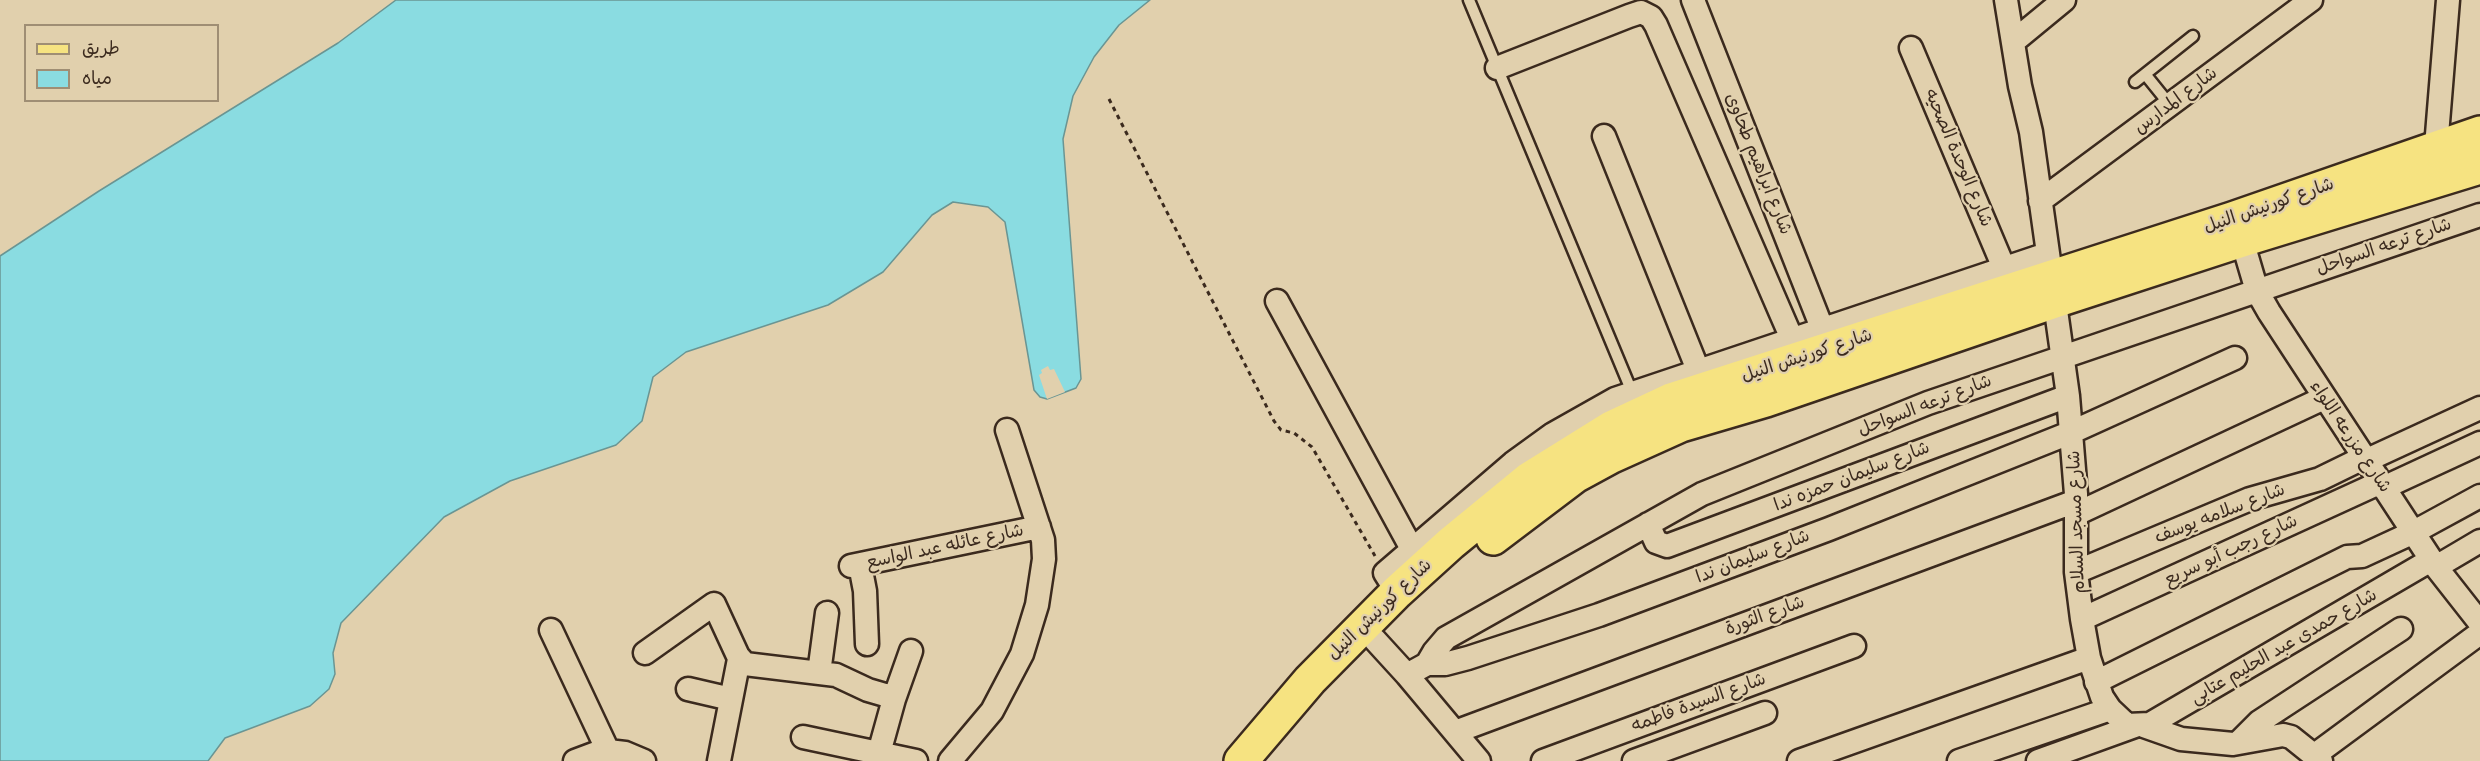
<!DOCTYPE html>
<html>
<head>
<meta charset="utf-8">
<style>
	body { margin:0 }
	#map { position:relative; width:2480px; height:761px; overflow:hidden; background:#e1d0ad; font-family:"Balsamiq Sans","Playpen Sans Arabic",sans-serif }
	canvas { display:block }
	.legend { position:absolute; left:24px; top:24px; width:195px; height:78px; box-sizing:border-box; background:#e1d0ad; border:2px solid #9f8e74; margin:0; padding:8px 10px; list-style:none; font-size:18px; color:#3b2a1e }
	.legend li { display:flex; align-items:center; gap:12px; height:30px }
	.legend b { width:30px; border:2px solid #9f8e74 }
</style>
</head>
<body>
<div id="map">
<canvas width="2480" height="761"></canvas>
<ul class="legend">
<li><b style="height:8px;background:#f6e381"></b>طريق</li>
<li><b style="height:16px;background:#8adce1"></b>مياه</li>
</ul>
</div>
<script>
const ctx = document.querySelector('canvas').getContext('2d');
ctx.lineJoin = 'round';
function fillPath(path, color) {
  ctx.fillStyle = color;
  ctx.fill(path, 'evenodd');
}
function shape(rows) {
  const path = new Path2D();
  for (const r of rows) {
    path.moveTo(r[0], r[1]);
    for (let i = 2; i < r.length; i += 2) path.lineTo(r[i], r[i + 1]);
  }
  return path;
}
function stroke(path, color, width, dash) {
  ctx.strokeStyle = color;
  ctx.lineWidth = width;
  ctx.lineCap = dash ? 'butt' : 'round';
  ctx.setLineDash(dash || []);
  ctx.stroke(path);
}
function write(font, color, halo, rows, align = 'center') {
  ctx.font = font + ' "Balsamiq Sans","Playpen Sans Arabic",sans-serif';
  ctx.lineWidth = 4.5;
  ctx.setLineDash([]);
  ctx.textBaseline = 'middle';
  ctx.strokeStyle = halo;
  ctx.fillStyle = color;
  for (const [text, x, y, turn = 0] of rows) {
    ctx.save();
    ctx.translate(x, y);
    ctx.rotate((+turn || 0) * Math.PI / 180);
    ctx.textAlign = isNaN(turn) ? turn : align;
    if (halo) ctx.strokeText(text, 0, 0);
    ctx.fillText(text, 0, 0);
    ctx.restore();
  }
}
const water = shape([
	[396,0,1150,0,1119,25,1094,57,1073,96,1063,139,1081,379,1076,388,1047,399,1040,397,1034,390,1005,222,988,207,953,202,932,215,883,272,828,305,686,352,653,377,642,421,616,445,510,481,444,517,341,623,333,653,335,674,329,689,310,706,225,738,208,761,0,761,0,256,99,191,338,43,396,0]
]);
fillPath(water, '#8adce1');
stroke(water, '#6a9593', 1.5);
fillPath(shape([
	[1048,366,1050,370,1054,369,1065,392,1047,399,1039,375,1042,373,1041,370]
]), '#e1d0ad');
const lane = shape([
	[1469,0,1632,392],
	[2145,74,2170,105],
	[2135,82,2193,36]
]);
const street = shape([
	[1693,0,1822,328],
	[2006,0,2020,86,2031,132,2068,396,2076,494,2076,572,2082,619,2089,658,2102,697,2110,709,2127,725,2150,724,2431,560],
	[2013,42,2064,0],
	[1911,48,2004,268],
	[1497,68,1629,16,1641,12,1651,17,1656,25,1792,339],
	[1604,136,1698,370],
	[2436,147,2448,0],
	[2040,201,2311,0],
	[2242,240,2257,291,2269,312,2436,567,2480,623],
	[1277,301,1412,549],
	[2365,461,2480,408],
	[2383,488,2480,443],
	[2076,514,2324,398],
	[1648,524,1656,542,1667,546,2068,396],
	[860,565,865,591,867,644],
	[851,566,1039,527],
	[2436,567,2480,541],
	[2076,572,2250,499,2320,479,2363,458],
	[1397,592,1385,573,1513,463,1553,434,1615,399,2047,254],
	[2082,619,2379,483],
	[551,630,608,751],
	[1375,640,1407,675,1479,761],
	[645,653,714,604,738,656,745,664,836,675,868,690,892,697,894,699,879,753],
	[1427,664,1445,664,1468,658,1599,615,1829,529,2072,432,2235,358],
	[819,673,827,613],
	[1407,675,1427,664,1434,652,1446,638,1702,494,1928,403,2480,215],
	[2096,682,2347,557,2362,556,2414,532,2480,496],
	[688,689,731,699],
	[894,699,911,651],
	[2144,726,2181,739,2233,744,2283,735,2291,737,2321,761],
	[1455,732,2076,501],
	[803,737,916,761],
	[2239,742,2259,722,2401,629],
	[2316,754,2480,633],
	[575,761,599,752,608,751,625,753,644,761],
	[719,761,739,659],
	[950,761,992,711,1022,654,1037,605,1044,559,1043,540,1007,430],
	[1543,761,1854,646],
	[1634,761,1765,713],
	[1799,761,2089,658],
	[1959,761,2110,709],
	[2038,761,2135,726]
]);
const primary = shape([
	[1493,538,1575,476,1610,457,1681,425,1766,400,2055,301,2242,240,2480,167],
	[1241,761,1310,680,1397,592,1451,543,1529,479,1611,428,1671,400,2232,219,2480,133]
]);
stroke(lane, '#3b2a1e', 15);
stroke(street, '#3b2a1e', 27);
stroke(primary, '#3b2a1e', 38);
stroke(shape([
	[1109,99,1274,421,1281,430,1294,433,1312,447,1375,556]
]), '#3b2a1e', 3, [4.5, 4.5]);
stroke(lane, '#e1d0ad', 10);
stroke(street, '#e1d0ad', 22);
stroke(primary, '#f6e381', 33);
write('18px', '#3b2a1e', '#e1d0ad', [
	["شارع المدارس",2176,101,-37],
	["شارع الوحدة الصحيه",1958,158,67],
	["شارع ابراهيم طحاوى",1758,164,68],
	["شارع كورنيش النيل",2269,206,-19],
	["شارع ترعه السواحل",2384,247,-19],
	["شارع كورنيش النيل",1807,356,-18],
	["شارع ترعه السواحل",1925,406,-21],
	["شارع مزرعه اللواء",2350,437,56],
	["شارع سليمان حمزه ندا",1852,477,-21],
	["شارع سلامه يوسف",2220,514,-21],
	["شارع مسجد السلام",2077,522,-92],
	["شارع عائله عبد الواسع",945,547,-12],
	["شارع رجب أبو سريع",2231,551,-25],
	["شارع سليمان ندا",1753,557,-21],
	["شارع كورنيش النيل",1380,610,-44],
	["شارع الثورة",1765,616,-20],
	["شارع حمدى عبد الحليم عتابى",2284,647,-30],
	["شارع السيدة فاطمه",1699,703,-20]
]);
</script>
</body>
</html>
